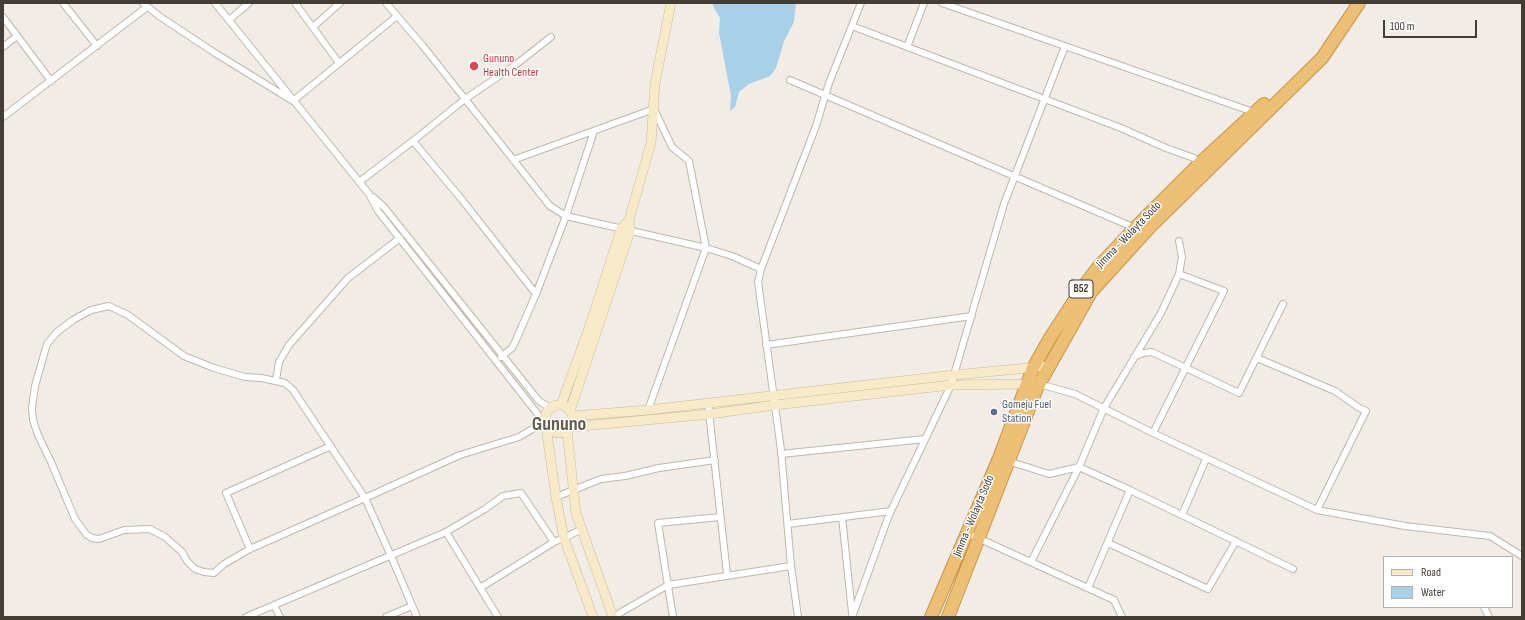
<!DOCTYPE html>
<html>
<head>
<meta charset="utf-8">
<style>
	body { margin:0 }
	#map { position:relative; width:1525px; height:620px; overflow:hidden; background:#f1ede6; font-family:"Sofia Sans Condensed",sans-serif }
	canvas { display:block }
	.frame { position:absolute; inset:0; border:4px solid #433d36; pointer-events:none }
	.legend { position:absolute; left:1383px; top:556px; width:130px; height:52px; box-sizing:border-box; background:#fff; border:1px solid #b4b1af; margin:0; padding:5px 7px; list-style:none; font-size:12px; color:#433d36 }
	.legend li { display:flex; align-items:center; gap:8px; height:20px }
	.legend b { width:20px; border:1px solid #b4b1af }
	.scale { position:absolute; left:1383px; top:20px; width:94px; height:18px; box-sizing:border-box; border:2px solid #433d36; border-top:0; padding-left:5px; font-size:12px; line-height:14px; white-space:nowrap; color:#433d36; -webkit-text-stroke:3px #fff; paint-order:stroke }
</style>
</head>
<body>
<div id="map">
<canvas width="1525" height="620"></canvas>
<div class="frame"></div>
<ul class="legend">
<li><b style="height:5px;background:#f8eac9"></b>Road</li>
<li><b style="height:11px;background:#a8d0e7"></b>Water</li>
</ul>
<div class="scale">100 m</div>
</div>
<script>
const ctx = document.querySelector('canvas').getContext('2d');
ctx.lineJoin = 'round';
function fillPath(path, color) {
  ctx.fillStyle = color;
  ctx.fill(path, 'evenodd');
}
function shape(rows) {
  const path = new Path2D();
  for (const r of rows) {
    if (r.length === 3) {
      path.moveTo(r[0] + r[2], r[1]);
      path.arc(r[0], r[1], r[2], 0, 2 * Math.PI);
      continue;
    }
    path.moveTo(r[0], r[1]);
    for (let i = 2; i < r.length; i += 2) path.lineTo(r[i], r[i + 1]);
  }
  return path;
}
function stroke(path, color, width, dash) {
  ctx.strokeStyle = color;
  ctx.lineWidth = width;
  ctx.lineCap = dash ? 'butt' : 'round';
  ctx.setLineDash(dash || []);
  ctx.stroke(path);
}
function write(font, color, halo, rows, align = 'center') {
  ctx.font = font + ' "Sofia Sans Condensed",sans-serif';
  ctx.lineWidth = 3;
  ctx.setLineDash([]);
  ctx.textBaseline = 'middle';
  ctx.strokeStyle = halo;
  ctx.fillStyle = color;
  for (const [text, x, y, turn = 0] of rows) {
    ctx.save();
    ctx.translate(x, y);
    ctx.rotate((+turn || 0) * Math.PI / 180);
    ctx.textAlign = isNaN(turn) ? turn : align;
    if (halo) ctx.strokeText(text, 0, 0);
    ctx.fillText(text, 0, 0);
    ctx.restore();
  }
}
fillPath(shape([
	[713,3,796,3,794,22,784,41,776,68,770,76,749,84,739,92,735,107,730,111,731,96,719,33,720,18,713,6]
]), '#a8d0e7');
const street = shape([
	[63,3,97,46],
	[143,3,159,16,215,53,293,101,397,16],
	[215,3,369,194,378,211,544,422,519,437,460,455,365,498,250,549,224,564,214,573,204,572,195,569,187,561,182,552,165,537,150,529,124,530,99,539,92,538,86,534,75,519,51,462,38,435,33,420,32,408,35,386,47,344,57,332,73,320,91,310,109,306,128,315,184,356,214,368,245,377,261,378,285,383,293,390,365,498,391,556,417,617],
	[295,3,339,63],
	[386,3,423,46,550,206,566,216,706,248,732,256,761,269],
	[942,3,1256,113],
	[3,17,51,81],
	[229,20,249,3],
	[852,26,1121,128,1166,148,1194,158,1199,164],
	[313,27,340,3],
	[3,47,17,36],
	[907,47,924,3],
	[790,80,1135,228],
	[3,117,147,7],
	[413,141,463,201,536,294],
	[513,160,654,109,672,147,689,161,706,248,648,410],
	[359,182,413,141,465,99,514,66,551,37],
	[373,197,384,207,539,401,550,408],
	[766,345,972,316],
	[501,357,512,348,516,340,536,294,566,216,594,131],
	[1134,357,1143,353,1152,352,1239,393,1283,304],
	[1257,358,1335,391,1358,407,1366,411,1317,510],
	[276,380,279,362,289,345,348,278,400,238],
	[1039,384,1075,394,1153,433,1317,510,1405,526,1490,536,1522,556],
	[708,403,727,574],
	[1153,433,1224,291,1179,274],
	[781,454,925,439],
	[1008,461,1049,474,1079,467,1130,490,1293,569],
	[556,497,601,479,625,476,659,468,715,460],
	[1182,515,1206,459],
	[842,517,852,613],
	[788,524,891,511],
	[446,532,498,617],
	[967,533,1114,600,1122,617],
	[1108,543,1208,589,1236,541],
	[250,549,226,493,331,446],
	[1031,562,1079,467,1104,408,1161,313,1179,274,1182,257,1179,241],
	[480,588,554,542,564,538,582,529],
	[1088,588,1130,490],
	[274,605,280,617],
	[1484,607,1489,617],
	[246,617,446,532,485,509,503,496,521,493,554,542],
	[386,617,412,606],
	[613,617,668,585,791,566],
	[673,617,658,523,720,517],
	[798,617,791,566,781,450,758,282,761,269,816,126,829,83,861,3],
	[852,617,889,515,951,385,1004,204,1065,46]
]);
const secondary = shape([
	[559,419,14],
	[561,405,589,328,621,229,629,220],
	[570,411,630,231,629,220,651,143,655,83,671,3],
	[573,416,648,410,954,375,1049,366],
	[546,427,556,497,564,538,593,617],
	[571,427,710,414,775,405,951,385,1031,384],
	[567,431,576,513,613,617]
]);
const highway = shape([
	[931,617,999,458,1033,368,1050,338,1083,287,1099,266,1135,228,1199,164,1264,104],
	[948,617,1037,388,1091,292,1150,227,1322,58,1359,3]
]);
stroke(street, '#beb7ad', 8);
stroke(secondary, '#cbbc9a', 10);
stroke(highway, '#ca9346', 14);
stroke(street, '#fff', 6);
stroke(secondary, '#f8eac9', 9);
stroke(highway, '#edbf75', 12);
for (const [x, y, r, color] of [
	[474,66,5,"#e0444e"],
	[994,412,4,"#5c6f8a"]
]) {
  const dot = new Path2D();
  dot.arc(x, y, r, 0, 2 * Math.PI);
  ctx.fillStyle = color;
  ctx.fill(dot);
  stroke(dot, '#fff', 1.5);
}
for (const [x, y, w] of [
	[1081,289,24]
]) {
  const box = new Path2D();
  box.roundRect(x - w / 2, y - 9, w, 18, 3);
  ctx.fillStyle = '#fff';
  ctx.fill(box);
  stroke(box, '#433d36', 1);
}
write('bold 11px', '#433d36', null, [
	["B52",1081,289]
]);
write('12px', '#be3a42', '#fff', [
	["Gununo",483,59],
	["Health Center",483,73]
], 'left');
write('12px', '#433d36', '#fff', [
	["Jimma - Wolayta Sodo",1129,235,-46],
	["Jimma - Wolayta Sodo",974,516,-67]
]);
write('12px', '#4e5e75', '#fff', [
	["Gomeju Fuel",1002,405],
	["Station",1002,419]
], 'left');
write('bold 20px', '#645a4e', '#fff', [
	["Gununo",559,425]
]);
</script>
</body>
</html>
